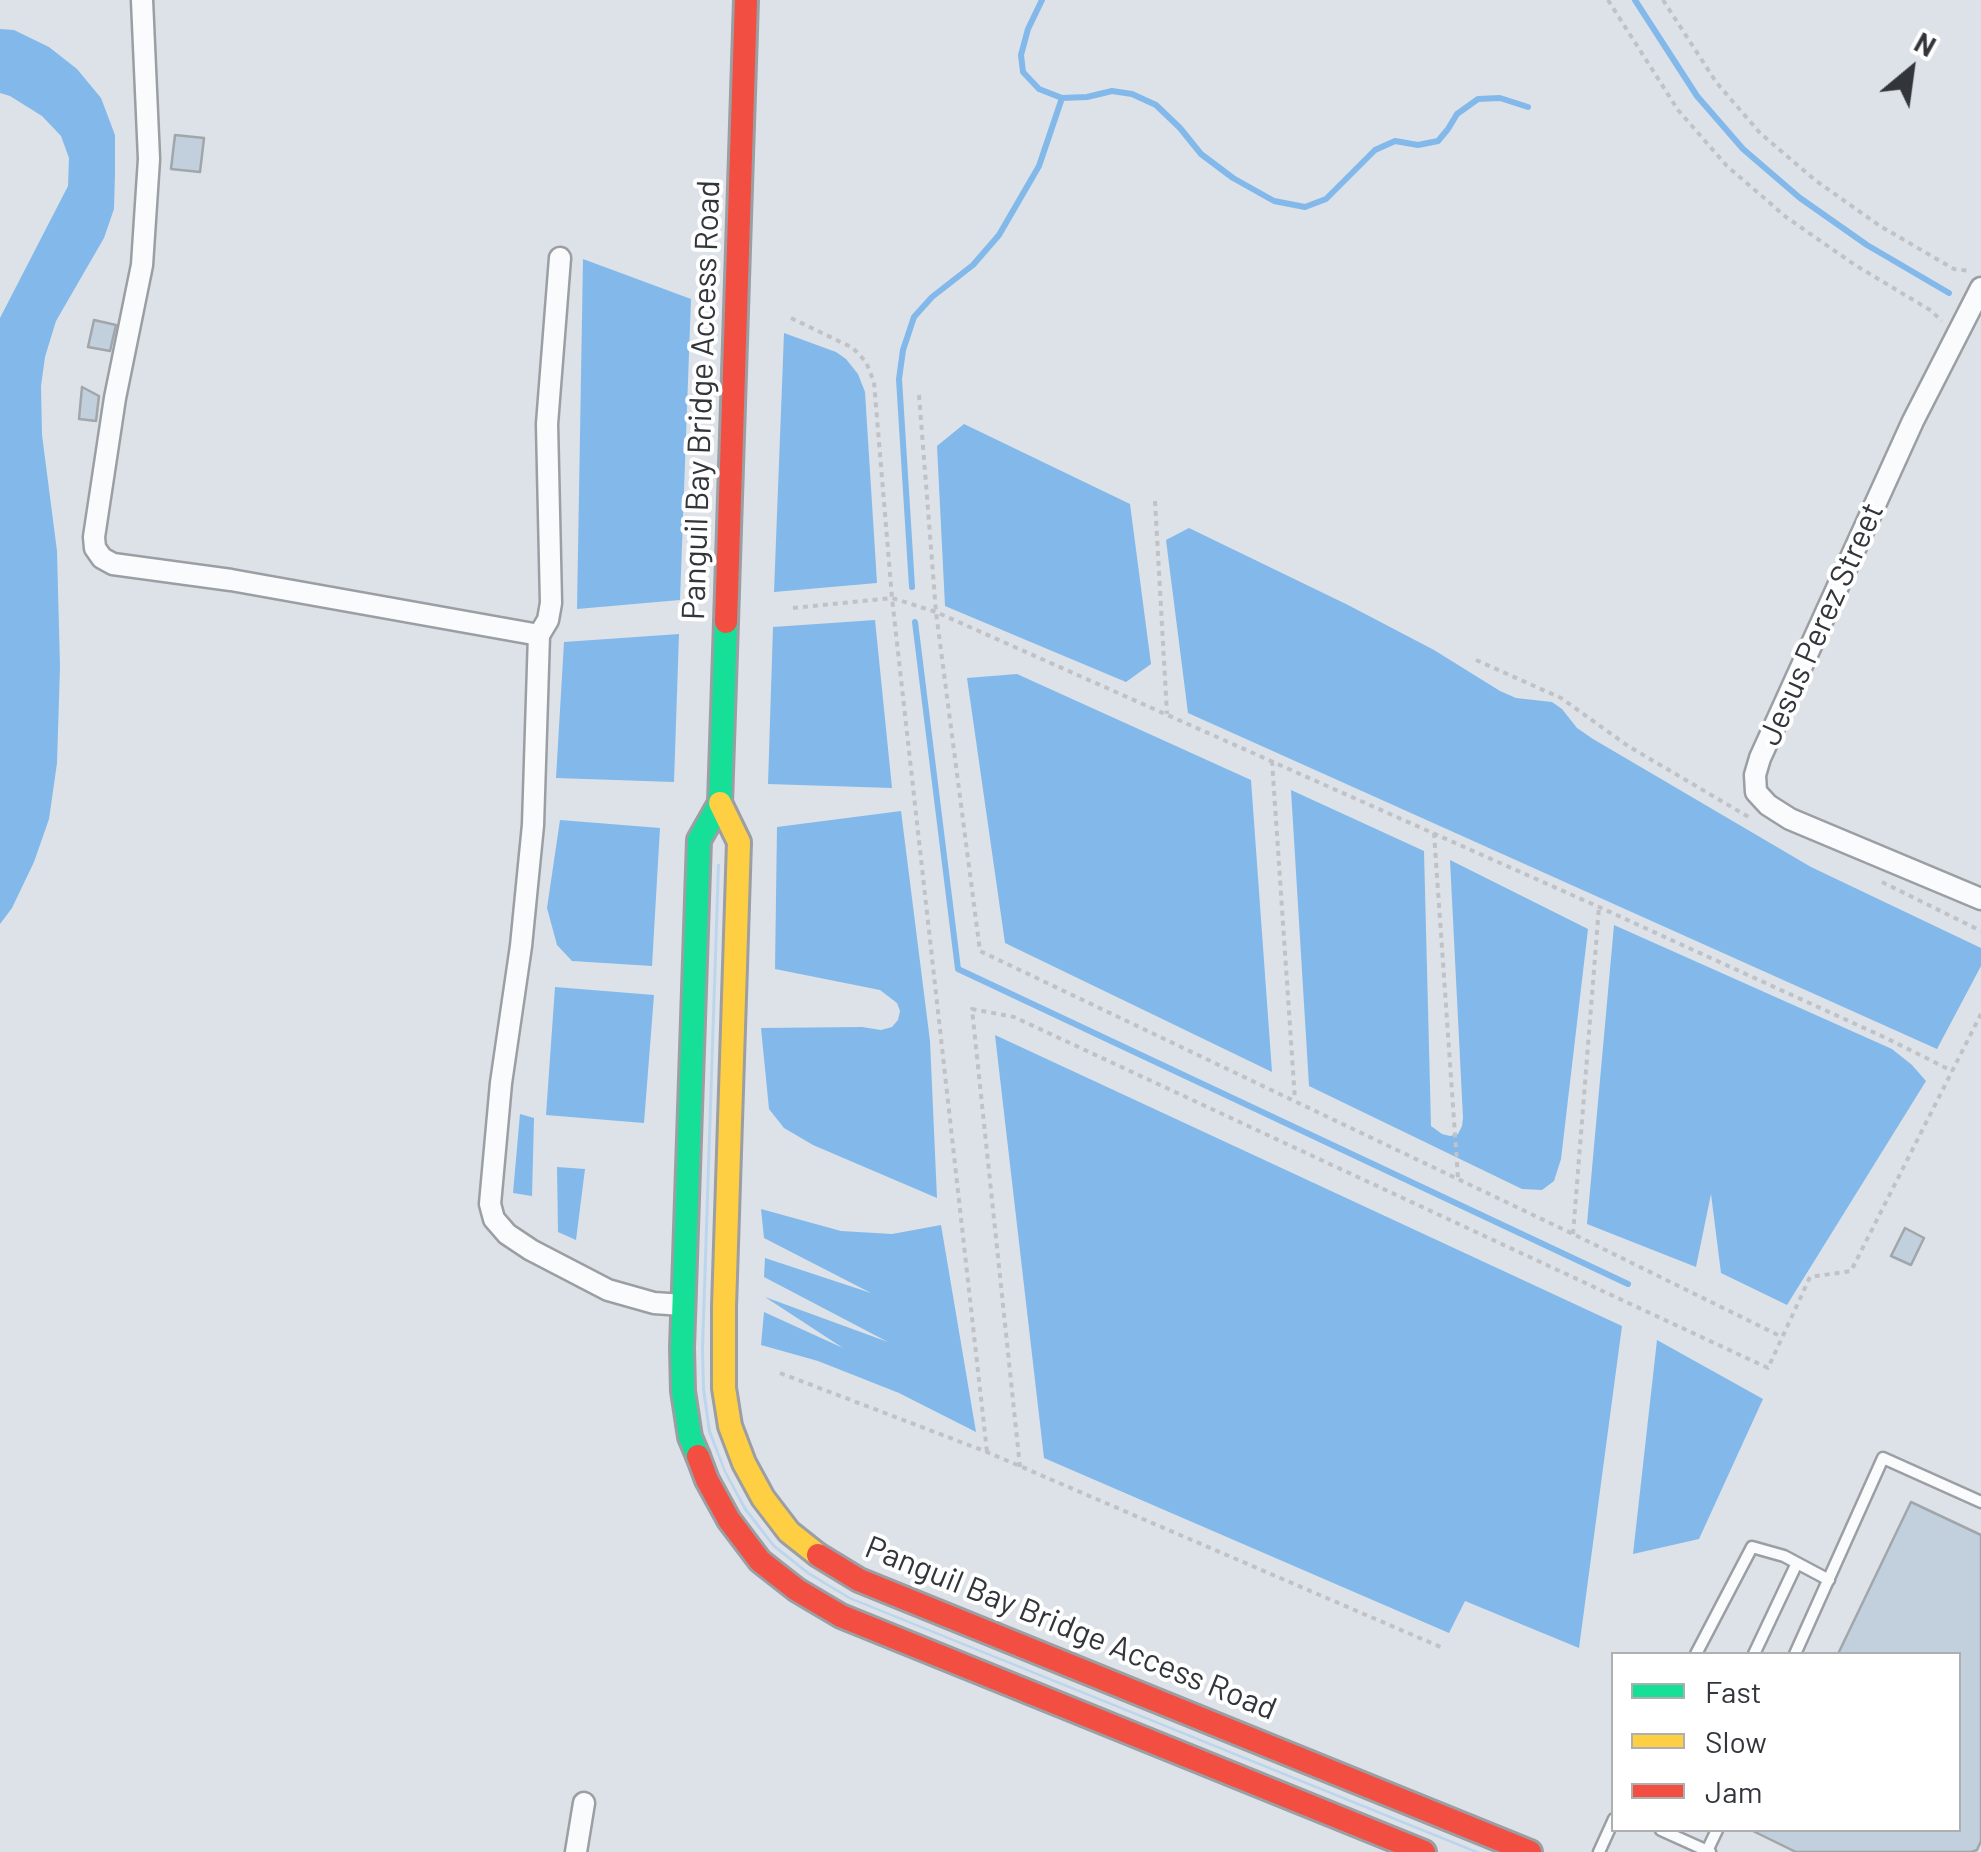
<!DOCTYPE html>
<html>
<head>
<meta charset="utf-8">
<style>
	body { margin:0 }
	#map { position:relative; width:1981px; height:1852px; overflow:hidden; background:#dce2e8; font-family:Barlow,sans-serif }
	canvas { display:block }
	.legend { position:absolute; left:1611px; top:1652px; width:350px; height:180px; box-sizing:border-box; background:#fff; border:2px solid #adafb1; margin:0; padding:12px 18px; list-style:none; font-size:30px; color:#32363b }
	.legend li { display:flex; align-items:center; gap:20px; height:50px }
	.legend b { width:50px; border:2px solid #adafb1 }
	.north { position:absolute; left:1861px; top:20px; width:100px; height:100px; -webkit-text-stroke:8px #fff; paint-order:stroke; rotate:29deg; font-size:28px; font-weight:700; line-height:40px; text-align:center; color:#32363b }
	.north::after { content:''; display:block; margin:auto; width:35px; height:45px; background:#32363b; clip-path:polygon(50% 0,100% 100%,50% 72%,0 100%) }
</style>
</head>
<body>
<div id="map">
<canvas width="1981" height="1852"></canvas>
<ul class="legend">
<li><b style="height:12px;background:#16e098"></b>Fast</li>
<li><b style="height:12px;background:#ffcf43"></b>Slow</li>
<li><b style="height:12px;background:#f24e42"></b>Jam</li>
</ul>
<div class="north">N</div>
</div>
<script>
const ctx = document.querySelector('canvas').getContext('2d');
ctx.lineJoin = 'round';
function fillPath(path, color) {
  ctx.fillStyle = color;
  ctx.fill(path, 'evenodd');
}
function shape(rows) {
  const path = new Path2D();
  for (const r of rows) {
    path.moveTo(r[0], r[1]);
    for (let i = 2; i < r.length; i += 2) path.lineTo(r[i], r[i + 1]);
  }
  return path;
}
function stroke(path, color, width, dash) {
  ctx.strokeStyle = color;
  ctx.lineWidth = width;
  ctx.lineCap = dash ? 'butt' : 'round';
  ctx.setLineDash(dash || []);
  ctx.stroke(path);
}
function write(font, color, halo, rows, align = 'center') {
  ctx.font = font + ' Barlow,sans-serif';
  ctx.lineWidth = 8;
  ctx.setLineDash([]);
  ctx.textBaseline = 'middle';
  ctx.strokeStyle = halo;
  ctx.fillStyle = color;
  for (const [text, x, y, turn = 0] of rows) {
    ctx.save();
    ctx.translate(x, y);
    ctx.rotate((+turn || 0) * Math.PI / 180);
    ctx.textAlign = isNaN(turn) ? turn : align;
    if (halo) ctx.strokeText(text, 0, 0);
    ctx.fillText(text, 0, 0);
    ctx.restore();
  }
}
fillPath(shape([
	[717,864,720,864,704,1348,705,1389,711,1431,726,1471,747,1509,775,1545,809,1572,850,1597,1480,1852,1473,1852,849,1599,807,1574,773,1547,744,1510,724,1472,708,1432,702,1389,701,1348]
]), '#bcd5ee');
fillPath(shape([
	[0,29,14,30,49,47,77,69,101,98,115,135,115,173,114,209,104,238,56,321,45,357,41,386,42,435,57,551,60,667,57,763,49,819,34,862,12,908,0,924,0,318,68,186,69,158,61,136,42,116,10,96,0,93],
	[583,259,691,299,680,600,577,609],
	[784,333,836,352,846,359,858,374,865,392,877,583,774,592],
	[964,424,1130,504,1151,664,1126,682,945,606,937,446],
	[1189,528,1348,605,1434,650,1500,691,1516,698,1552,702,1562,709,1577,728,1593,739,1811,867,1981,948,1981,966,1937,1049,1188,713,1166,540],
	[875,620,892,788,768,784,773,627],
	[679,634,674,782,556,778,564,642],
	[1017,674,1251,780,1272,1072,1005,943,967,678],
	[1291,790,1424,851,1431,1126,1442,1134,1450,1136,1458,1134,1462,1126,1463,1118,1450,860,1588,929,1561,1159,1554,1181,1542,1190,1522,1189,1309,1086],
	[901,811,930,1041,937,1198,813,1145,784,1128,769,1109,761,1028,862,1027,881,1030,892,1027,898,1020,900,1011,897,1003,880,990,775,969,777,827],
	[560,820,660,828,652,966,572,961,557,945,547,908],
	[1614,925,1892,1049,1912,1065,1926,1081,1787,1305,1721,1273,1711,1194,1696,1267,1587,1224],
	[555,987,654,995,644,1123,546,1115],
	[995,1035,1622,1326,1579,1648,1465,1601,1449,1633,1044,1458],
	[520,1114,534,1118,532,1196,513,1193],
	[557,1167,585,1169,576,1240,558,1232],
	[761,1209,841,1231,892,1234,941,1225,976,1432,899,1393,818,1361,761,1345,764,1312,843,1348,765,1297,888,1342,764,1277,765,1258,871,1293,764,1238],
	[1657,1340,1763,1399,1699,1539,1633,1554]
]), '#82b9ea');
stroke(shape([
	[1042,0,1028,29,1021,55,1023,72,1039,89,1062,98,1087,97,1112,91,1132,94,1156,105,1180,128,1201,154,1233,178,1274,201,1305,207,1326,199,1375,150,1395,141,1418,145,1438,141,1448,129,1457,114,1478,99,1500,98,1528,107],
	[1635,0,1697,96,1743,149,1800,198,1867,245,1949,293],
	[912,587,899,379,903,350,914,317,932,297,973,265,999,235,1039,166,1062,98],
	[915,622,958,969,1628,1284]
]), '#82b9ea', 6);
const building = shape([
	[175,135,204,138,200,172,171,169,175,135],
	[94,320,116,325,110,351,88,347,94,320],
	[82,387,99,396,96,421,79,419,82,387],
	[1905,1228,1924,1238,1911,1265,1891,1256,1905,1228],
	[1911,1502,1981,1535,1981,1841,1977,1850,1971,1852,1796,1852,1751,1830,1958,1830,1958,1654,1838,1654,1911,1502]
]);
fillPath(building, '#c2d0de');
stroke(building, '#a1a6aa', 2.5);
const lane = shape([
	[1696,1654,1752,1547,1784,1556,1829,1580],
	[1754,1654,1797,1563],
	[1795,1654,1883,1458,1981,1502],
	[1661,1830,1710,1852],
	[1707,1851,1717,1830],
	[1599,1852,1614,1819]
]);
const street = shape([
	[142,0,149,159,142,265,115,398,94,537,95,548,102,558,113,564,231,580,539,635],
	[560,258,547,424,551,603,548,620,539,635,533,825,521,946,501,1083,490,1204,494,1219,507,1234,531,1250,608,1290,654,1303,683,1305],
	[1981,288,1913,421,1760,758,1755,775,1756,792,1768,805,1790,819,1981,899],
	[576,1852,584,1803]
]);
const fast = shape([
	[698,1456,690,1437,683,1391,682,1348,699,840,720,803,726,622]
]);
const slow = shape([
	[720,803,739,842,724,1307,724,1388,730,1426,744,1463,763,1498,789,1532,818,1555]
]);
const jam = shape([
	[726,622,746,0],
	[698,1456,707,1480,729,1520,760,1561,797,1590,841,1616,1424,1852],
	[818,1555,859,1580,1530,1852]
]);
stroke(lane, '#9b9fa4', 15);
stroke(street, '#9b9fa4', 25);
stroke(fast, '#9b9fa4', 28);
stroke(slow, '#9b9fa4', 28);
stroke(jam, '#9b9fa4', 28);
stroke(shape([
	[1608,0,1678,110,1727,166,1786,217,1855,265,1930,310,1942,321],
	[1663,0,1716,82,1760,133,1815,180,1880,226,1954,269,1971,271],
	[791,318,853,348,866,362,874,382,892,598,987,1452],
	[919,395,936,612,980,951,1573,1234,1782,1337],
	[1155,501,1167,714],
	[793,608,892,598,936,612,1599,907,1886,1038,1952,1071],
	[1476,660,1561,698,1628,746,1752,819],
	[1272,761,1295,1100],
	[1434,833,1458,1178],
	[1882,882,1981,931],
	[1573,1234,1599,907],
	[780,1373,987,1452,1443,1648],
	[1020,1467,972,1009,1014,1017,1768,1368,1810,1277,1851,1271,1981,1014]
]), '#c0c2c6', 4, [5, 5]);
stroke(lane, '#fafbfc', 10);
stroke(street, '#fafbfc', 20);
stroke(fast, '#16e098', 22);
stroke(slow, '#ffcf43', 22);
stroke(jam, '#f24e42', 22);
write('32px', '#32363b', '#fff', [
	["Panguil Bay Bridge Access Road",701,400,-88],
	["Jesus Perez Street",1821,624,-66],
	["Panguil Bay Bridge Access Road",1071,1628,22]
]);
</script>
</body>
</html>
